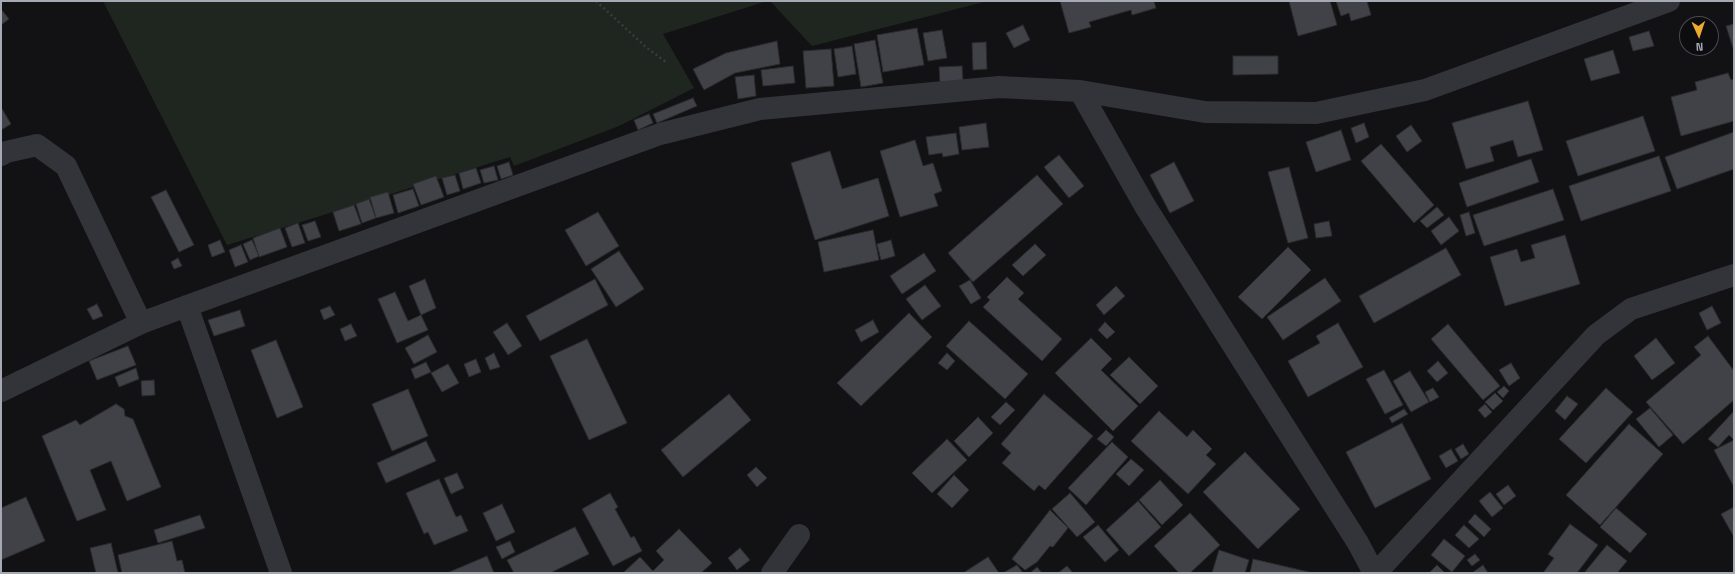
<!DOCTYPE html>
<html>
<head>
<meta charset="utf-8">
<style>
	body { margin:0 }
	#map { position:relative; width:1735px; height:574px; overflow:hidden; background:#121214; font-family:"Space Grotesk",sans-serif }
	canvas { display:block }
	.frame { position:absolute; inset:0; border:2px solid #a4a9b4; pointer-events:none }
	.north { position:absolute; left:1679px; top:16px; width:40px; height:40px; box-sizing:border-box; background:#0d0d0f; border:1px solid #494b51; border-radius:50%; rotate:177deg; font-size:11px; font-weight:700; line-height:16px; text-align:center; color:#a4a9b4 }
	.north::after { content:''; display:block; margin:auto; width:14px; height:18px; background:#eea930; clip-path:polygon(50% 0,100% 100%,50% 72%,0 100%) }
</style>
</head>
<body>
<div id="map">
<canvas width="1735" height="574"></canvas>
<div class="frame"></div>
<div class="north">N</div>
</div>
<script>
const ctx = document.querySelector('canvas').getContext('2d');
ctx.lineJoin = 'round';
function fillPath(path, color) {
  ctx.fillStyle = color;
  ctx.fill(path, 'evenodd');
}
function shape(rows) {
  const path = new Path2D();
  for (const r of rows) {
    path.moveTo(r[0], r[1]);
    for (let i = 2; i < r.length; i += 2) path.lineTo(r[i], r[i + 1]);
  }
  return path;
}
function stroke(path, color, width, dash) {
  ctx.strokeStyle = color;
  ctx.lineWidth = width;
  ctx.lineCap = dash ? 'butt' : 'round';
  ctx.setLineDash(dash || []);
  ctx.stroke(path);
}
fillPath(shape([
	[103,1,767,1,663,34,694,88,619,126,514,166,510,157,227,245],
	[770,1,988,1,812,46]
]), '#1f261f');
const building = shape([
	[1060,1,1154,1,1156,8,1132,15,1131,10,1089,22,1091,27,1069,33,1060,1],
	[1289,1,1330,1,1337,25,1298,36,1289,1],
	[1336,1,1367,1,1371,15,1351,21,1349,13,1341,16,1336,1],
	[1,9,9,19,1,25,1,9],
	[1734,24,1734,51,1726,26,1734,24],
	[1023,25,1030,40,1014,48,1006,33,1023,25],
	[917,28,924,65,883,72,877,35,917,28],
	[942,30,947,58,928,61,923,33,942,30],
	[1649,31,1654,46,1633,51,1629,37,1649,31],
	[875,40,883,83,861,87,854,44,875,40],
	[777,41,780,64,735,73,704,90,693,69,726,53,777,41],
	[986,42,987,69,973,70,972,43,986,42],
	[852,46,856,74,838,77,834,49,852,46],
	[831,49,834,86,806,88,803,51,831,49],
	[1613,50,1620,73,1591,81,1584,59,1613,50],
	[1233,56,1278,56,1278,74,1233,75,1233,56],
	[793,66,795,83,763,86,761,70,793,66],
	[962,66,963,81,940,82,939,67,962,66],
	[1728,73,1731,80,1734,79,1734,121,1681,136,1671,97,1697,90,1695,82,1728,73],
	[754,75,756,96,738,99,735,77,754,75],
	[693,98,697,106,657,123,653,114,693,98],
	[1528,101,1543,150,1518,157,1513,140,1490,147,1494,161,1466,169,1452,123,1528,101],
	[1,107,11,124,1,130,1,107],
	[649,114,653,123,638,130,634,120,649,114],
	[1643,116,1655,151,1578,176,1566,141,1643,116],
	[986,123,989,147,962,150,959,127,986,123],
	[1364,123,1369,137,1356,143,1351,128,1364,123],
	[1411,125,1422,141,1407,152,1396,136,1411,125],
	[1341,130,1351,160,1316,172,1306,142,1341,130],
	[1734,132,1734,169,1677,189,1665,157,1734,132],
	[956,133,959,154,943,157,942,153,929,155,926,137,956,133],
	[915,140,923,166,933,163,942,191,934,194,938,206,900,217,880,151,915,140],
	[1381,144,1434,205,1414,223,1361,161,1381,144],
	[830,151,842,189,878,178,889,216,815,240,791,163,830,151],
	[1059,155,1084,186,1069,198,1044,167,1059,155],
	[1659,156,1671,191,1581,221,1569,186,1659,156],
	[1531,159,1539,182,1467,207,1459,183,1531,159],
	[509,162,513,175,501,179,497,166,509,162],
	[1174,162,1194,201,1170,213,1150,175,1174,162],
	[494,166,498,180,484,183,480,170,494,166],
	[1289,167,1308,238,1288,243,1268,172,1289,167],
	[476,168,481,183,463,189,459,173,476,168],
	[455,175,460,191,447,195,442,178,455,175],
	[1037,175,1063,204,973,282,948,253,1037,175],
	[436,176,444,197,421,205,413,184,436,176],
	[413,189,419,206,398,213,393,195,413,189],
	[1553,189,1564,220,1484,246,1473,215,1553,189],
	[166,190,194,245,179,252,151,197,166,190],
	[388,192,394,213,376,218,370,197,388,192],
	[369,199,376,218,362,223,356,204,369,199],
	[354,205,361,224,339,231,333,212,354,205],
	[1437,207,1444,215,1427,228,1420,221,1437,207],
	[598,212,619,246,586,266,565,230,598,212],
	[1469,212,1475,233,1466,236,1460,215,1469,212],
	[1449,217,1459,231,1441,245,1431,231,1449,217],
	[315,221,321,237,308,241,302,225,315,221],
	[1329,221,1332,236,1316,238,1314,224,1329,221],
	[298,223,305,243,292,247,285,228,298,223],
	[280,228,287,247,259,257,253,238,280,228],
	[873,230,879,260,824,272,818,242,873,230],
	[1565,235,1580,284,1505,306,1490,257,1517,249,1521,262,1535,258,1531,245,1565,235],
	[220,240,225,252,212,257,208,245,220,240],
	[252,240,259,256,250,260,243,244,252,240],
	[891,240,895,256,881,260,877,244,891,240],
	[1035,244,1046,255,1023,276,1012,265,1035,244],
	[241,245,248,262,235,267,229,250,241,245],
	[1288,247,1311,270,1262,319,1238,297,1288,247],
	[1446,248,1461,275,1374,323,1359,296,1446,248],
	[619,251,644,289,616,307,591,269,619,251],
	[924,253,936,271,902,294,890,276,924,253],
	[178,258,182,266,174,269,171,262,178,258],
	[1007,277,1024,293,1018,299,1062,339,1042,361,983,307,990,300,987,297,1007,277],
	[1325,278,1341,301,1283,340,1267,317,1325,278],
	[425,279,436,308,421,315,409,286,425,279],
	[595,279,608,305,540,341,526,316,595,279],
	[970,280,981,298,971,304,959,286,970,280],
	[925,285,941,306,922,320,906,299,925,285],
	[1116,286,1125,296,1104,315,1096,305,1116,286],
	[395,292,408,321,421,315,428,330,397,343,378,299,395,292],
	[97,304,103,316,93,320,87,309,97,304],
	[330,306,335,315,324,320,320,310,330,306],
	[1712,306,1721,323,1707,330,1699,313,1712,306],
	[240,310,245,326,214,336,208,320,240,310],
	[909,313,932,337,861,406,837,383,909,313],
	[873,320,879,332,861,342,855,330,873,320],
	[969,321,1028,374,1005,399,946,346,969,321],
	[1105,322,1115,332,1107,339,1098,330,1105,322],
	[507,323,522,346,508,355,493,332,507,323],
	[1338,323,1363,367,1308,397,1288,361,1320,343,1316,336,1338,323],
	[351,324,357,336,345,341,340,329,351,324],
	[1448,324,1500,386,1483,400,1431,339,1448,324],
	[428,335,437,352,414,364,405,348,428,335],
	[1708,336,1734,371,1734,400,1683,444,1646,402,1701,355,1694,347,1708,336],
	[1091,338,1112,359,1101,370,1138,406,1113,431,1055,373,1091,338],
	[1656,338,1675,363,1652,380,1634,356,1656,338],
	[587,339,627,423,589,440,550,356,587,339],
	[276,340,303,407,277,418,251,350,276,340],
	[128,346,136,365,97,380,89,361,128,346],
	[494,353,500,367,490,370,485,358,494,353],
	[947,353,955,361,947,370,938,363,947,353],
	[1129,357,1158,386,1140,404,1110,375,1129,357],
	[476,359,481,372,469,377,464,364,476,359],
	[1438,361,1448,373,1437,382,1427,371,1438,361],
	[426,362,431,372,415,379,411,369,426,362],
	[1511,363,1520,378,1509,386,1499,370,1511,363],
	[448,364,459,383,442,392,431,373,448,364],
	[136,368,139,379,119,387,115,377,136,368],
	[1384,370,1403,405,1385,414,1366,379,1384,370],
	[1410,371,1429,402,1411,412,1393,381,1410,371],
	[154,380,155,395,142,396,141,381,154,380],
	[1504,386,1509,391,1503,398,1497,392,1504,386],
	[1433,388,1439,397,1430,402,1425,392,1433,388],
	[1606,388,1633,412,1586,463,1559,439,1606,388],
	[408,389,428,436,392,451,372,404,408,389],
	[1495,393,1503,401,1493,410,1485,402,1495,393],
	[729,394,751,420,683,477,661,450,729,394],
	[1044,394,1093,436,1045,490,1039,485,1034,491,1002,463,1011,453,1001,444,1044,394],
	[1567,396,1578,404,1565,420,1555,411,1567,396],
	[1006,402,1015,410,1000,425,991,417,1006,402],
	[116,404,124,409,125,416,133,419,161,487,127,501,111,461,90,470,106,510,77,521,42,436,76,420,80,425,116,404],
	[1485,404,1492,412,1485,418,1478,410,1485,404],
	[1650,408,1673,435,1659,447,1636,419,1650,408],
	[1404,409,1408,414,1392,423,1389,418,1404,409],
	[1159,411,1187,437,1193,430,1212,449,1206,455,1216,464,1188,494,1131,441,1159,411],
	[1734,411,1734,440,1729,435,1718,447,1708,439,1734,411],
	[978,417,993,433,969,457,954,441,978,417],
	[1402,423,1431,479,1375,508,1346,452,1402,423],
	[1629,424,1663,454,1600,525,1566,495,1629,424],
	[1106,430,1114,437,1106,446,1097,439,1106,430],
	[947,439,967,460,932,493,912,473,947,439],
	[1734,440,1734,487,1714,450,1734,440],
	[426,441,436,461,386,483,377,463,426,441],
	[1112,442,1128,457,1086,505,1068,488,1112,442],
	[1463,444,1469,454,1461,459,1455,449,1463,444],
	[1451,449,1458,461,1446,468,1439,456,1451,449],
	[1245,452,1300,509,1258,549,1203,492,1245,452],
	[1131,459,1144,470,1129,486,1116,474,1131,459],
	[756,467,767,478,757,487,747,475,756,467],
	[457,473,464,488,451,494,444,478,457,473],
	[954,475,969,490,952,508,937,494,954,475],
	[439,479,456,517,461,515,468,531,434,545,428,532,424,534,406,493,439,479],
	[1160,480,1183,505,1162,525,1139,500,1160,480],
	[1508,485,1516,496,1504,505,1496,494,1508,485],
	[1490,492,1503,508,1492,517,1479,501,1490,492],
	[610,493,618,507,615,509,631,538,634,536,642,551,613,566,582,509,610,493],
	[1070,493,1095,522,1077,537,1052,509,1070,493],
	[26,497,45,541,1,560,1,508,26,497],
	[1138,501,1161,527,1129,556,1106,530,1138,501],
	[502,504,515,532,496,541,483,513,502,504],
	[1734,507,1734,537,1721,514,1734,507],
	[1616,508,1647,534,1630,553,1600,527,1616,508],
	[1050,510,1068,528,1053,547,1050,546,1037,562,1025,570,1012,559,1050,510],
	[1190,513,1220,545,1190,573,1179,573,1154,546,1190,513],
	[1475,514,1491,529,1484,537,1468,522,1475,514],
	[200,515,205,528,158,543,154,530,200,515],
	[1570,524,1598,545,1577,573,1543,573,1554,558,1548,554,1570,524],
	[1098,525,1119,550,1105,562,1083,537,1098,525],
	[1464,525,1479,539,1469,548,1455,535,1464,525],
	[575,527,589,554,550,573,514,573,507,560,575,527],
	[679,529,712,563,701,573,623,573,640,557,653,571,664,560,656,551,679,529],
	[1444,539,1465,556,1452,572,1431,555,1444,539],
	[172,541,177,561,182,560,185,573,122,573,118,555,172,541],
	[510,541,515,552,502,559,496,547,510,541],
	[111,543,118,573,96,573,90,548,111,543],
	[1607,545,1627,561,1617,573,1584,573,1607,545],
	[740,548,750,560,737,570,728,558,740,548],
	[1219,550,1249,560,1245,573,1212,573,1219,550],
	[1475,554,1480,560,1472,566,1467,560,1475,554],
	[487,556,494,573,447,573,487,556],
	[988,557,999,573,963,573,988,557],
	[1253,559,1309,572,1309,573,1250,573,1253,559],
	[1017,565,1023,573,1003,573,1017,565],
	[1437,565,1445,573,1429,573,1437,565],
	[1483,565,1488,573,1472,573,1483,565],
	[1067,566,1073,573,1058,573,1067,566],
	[1037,567,1042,573,1030,573,1037,567]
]);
fillPath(building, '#414247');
stroke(building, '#2c2c30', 1);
stroke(shape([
	[596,1,647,48,666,62]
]), '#393b40', 2.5, [2, 3]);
stroke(shape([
	[1080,91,1145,206,1358,543,1374,573],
	[1,155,6,152,37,145,66,166,141,323],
	[187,306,281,573],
	[1,391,141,323,187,306,660,134,760,109,999,87,1080,91,1205,112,1316,113,1425,90,1669,1],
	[772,573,799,535],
	[1376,573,1596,335,1631,309,1734,275]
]), '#333439', 22);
</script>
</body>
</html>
